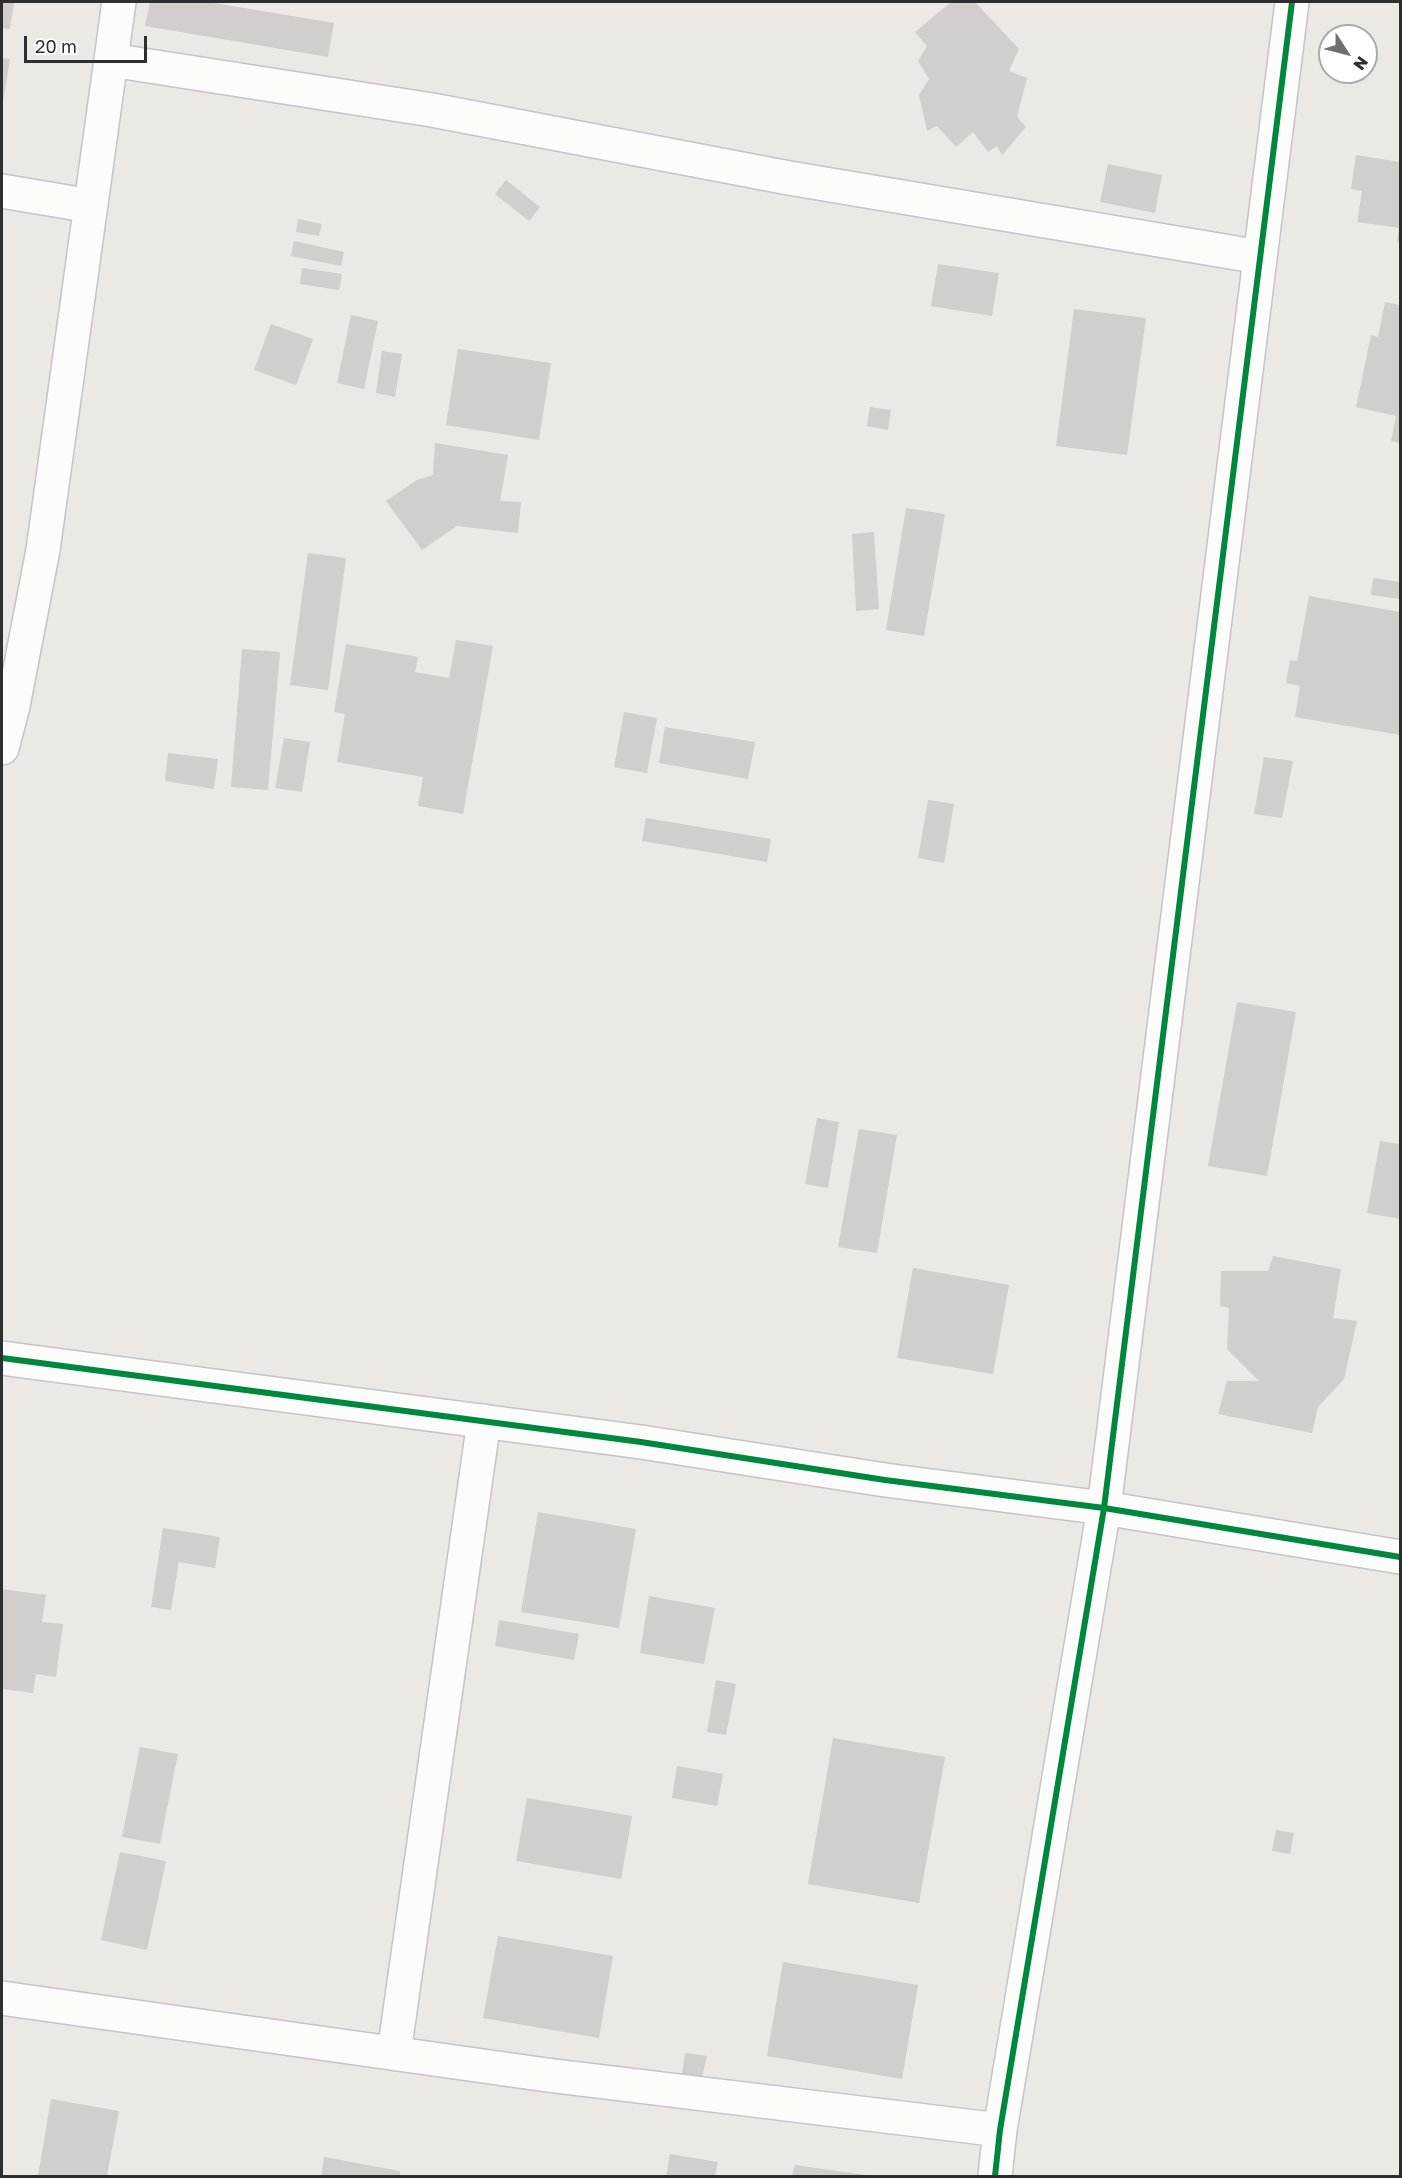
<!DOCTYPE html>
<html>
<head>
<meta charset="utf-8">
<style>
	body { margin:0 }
	#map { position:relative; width:1402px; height:2178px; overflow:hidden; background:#ece8e4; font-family:"Golos Text",sans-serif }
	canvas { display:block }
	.frame { position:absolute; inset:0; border:3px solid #2e2e2e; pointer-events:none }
	.north { position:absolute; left:1318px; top:24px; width:60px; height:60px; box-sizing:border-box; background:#fff; border:2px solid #ababab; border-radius:50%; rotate:126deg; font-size:16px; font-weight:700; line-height:24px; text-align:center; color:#2e2e2e }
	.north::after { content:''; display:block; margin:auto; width:21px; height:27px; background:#706f6e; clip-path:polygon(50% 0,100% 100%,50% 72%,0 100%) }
	.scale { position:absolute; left:24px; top:36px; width:123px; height:27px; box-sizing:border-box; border:3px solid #2e2e2e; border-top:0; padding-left:8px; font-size:18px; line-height:21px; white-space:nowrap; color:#2e2e2e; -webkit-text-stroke:4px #fff; paint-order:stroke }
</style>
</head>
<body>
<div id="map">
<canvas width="1402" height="2178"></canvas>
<div class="frame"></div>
<div class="north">N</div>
<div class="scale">20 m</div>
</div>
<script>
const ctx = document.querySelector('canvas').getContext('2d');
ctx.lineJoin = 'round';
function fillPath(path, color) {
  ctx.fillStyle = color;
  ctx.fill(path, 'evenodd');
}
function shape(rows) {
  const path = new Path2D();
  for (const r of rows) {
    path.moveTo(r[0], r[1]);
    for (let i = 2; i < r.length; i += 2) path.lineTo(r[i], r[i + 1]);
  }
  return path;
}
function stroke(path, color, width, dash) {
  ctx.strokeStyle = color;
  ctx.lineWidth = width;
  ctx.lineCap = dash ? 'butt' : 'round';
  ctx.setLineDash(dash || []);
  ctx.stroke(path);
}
fillPath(shape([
	[2,2,14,2,10,29,2,28],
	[150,2,208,2,334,23,328,57,145,26],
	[951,2,975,2,1019,49,1009,71,1027,78,1017,117,1026,127,1002,155,997,146,988,152,973,132,956,147,937,126,927,131,919,95,929,79,918,61,927,46,915,32],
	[2,58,10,59,3,102,2,102],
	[1356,155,1400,162,1400,242,1397,242,1399,228,1357,222,1362,191,1351,189],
	[1108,164,1162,175,1155,213,1100,202],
	[506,180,540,207,529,221,495,194],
	[298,219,322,224,319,236,296,232],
	[294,241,344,252,341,266,291,256],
	[938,264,999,273,992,316,931,306],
	[302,268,342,274,339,290,300,284],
	[1385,302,1400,305,1400,443,1391,441,1396,416,1356,407,1371,335,1378,337],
	[1074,309,1146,318,1127,455,1056,446],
	[351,315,378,321,364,389,337,383],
	[271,324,313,339,296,385,254,370],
	[458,349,551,363,539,440,446,425],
	[382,351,402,354,395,397,376,393],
	[870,407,891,410,888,430,867,426],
	[435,443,508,455,500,501,521,502,518,533,457,526,422,550,386,501,417,480,433,475],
	[906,508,945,514,924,636,886,630],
	[874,532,879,609,856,611,852,534],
	[308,553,346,558,328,690,290,685],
	[1373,578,1400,582,1400,599,1371,595],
	[1309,596,1400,612,1400,735,1295,717,1300,686,1286,683,1290,660,1297,661],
	[456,640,493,646,463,814,418,806,423,777,337,762,345,714,334,712,346,644,418,657,415,672,449,678],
	[242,649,280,652,268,790,231,787],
	[624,712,657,718,647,773,614,767],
	[665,727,755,742,748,779,659,763],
	[284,738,310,742,302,792,275,788],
	[168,753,218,759,214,789,165,781],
	[1264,757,1293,761,1282,818,1254,814],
	[928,800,954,804,944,863,918,858],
	[646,818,771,839,767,862,642,841],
	[1237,1002,1296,1012,1267,1176,1208,1166],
	[817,1118,839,1122,828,1188,805,1184],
	[859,1129,897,1135,877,1253,838,1247],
	[1380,1141,1400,1144,1400,1219,1367,1213],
	[1273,1256,1341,1269,1333,1318,1357,1321,1344,1379,1318,1407,1312,1433,1218,1414,1227,1381,1259,1381,1227,1349,1229,1308,1220,1306,1221,1271,1268,1271],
	[913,1268,1009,1285,993,1374,897,1358],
	[538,1512,636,1529,619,1628,521,1612],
	[163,1528,220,1537,215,1568,179,1562,171,1610,151,1607],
	[2,1589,46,1595,42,1622,63,1624,56,1677,36,1674,33,1693,2,1689],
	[649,1596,715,1608,704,1664,640,1653],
	[499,1620,579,1634,574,1660,495,1646],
	[716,1680,736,1684,726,1735,707,1732],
	[833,1738,945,1757,919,1903,808,1884],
	[140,1747,178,1754,160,1844,122,1837],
	[677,1766,723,1774,717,1806,672,1798],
	[527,1798,632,1816,621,1879,516,1861],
	[1276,1830,1294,1833,1290,1854,1272,1851],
	[120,1852,166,1861,147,1950,101,1940],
	[498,1936,613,1956,599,2038,483,2018],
	[783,1962,918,1985,902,2079,767,2056],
	[685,2053,707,2056,702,2078,682,2075],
	[51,2099,119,2111,107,2176,38,2176],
	[670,2154,718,2162,715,2176,666,2176],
	[324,2157,400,2171,400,2176,321,2176],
	[795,2165,866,2175,866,2176,792,2176]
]), '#d1cecb');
const street = shape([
	[111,60,432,110,789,178,1260,257],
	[2,191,91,206],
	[2,748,13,706,43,550,119,2],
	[2,1358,641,1442,885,1480,1104,1508,1400,1557],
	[2,1998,547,2075,1000,2130],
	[394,2053,484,1421],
	[995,2176,1000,2130,1104,1508,1292,2]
]);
stroke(street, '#c5c4c5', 36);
stroke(street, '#fcfcfb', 33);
stroke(shape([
	[2,1358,641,1442,885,1480,1104,1508,1400,1557],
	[995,2176,1000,2130,1104,1508,1292,2]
]), '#00873e', 6);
</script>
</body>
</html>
